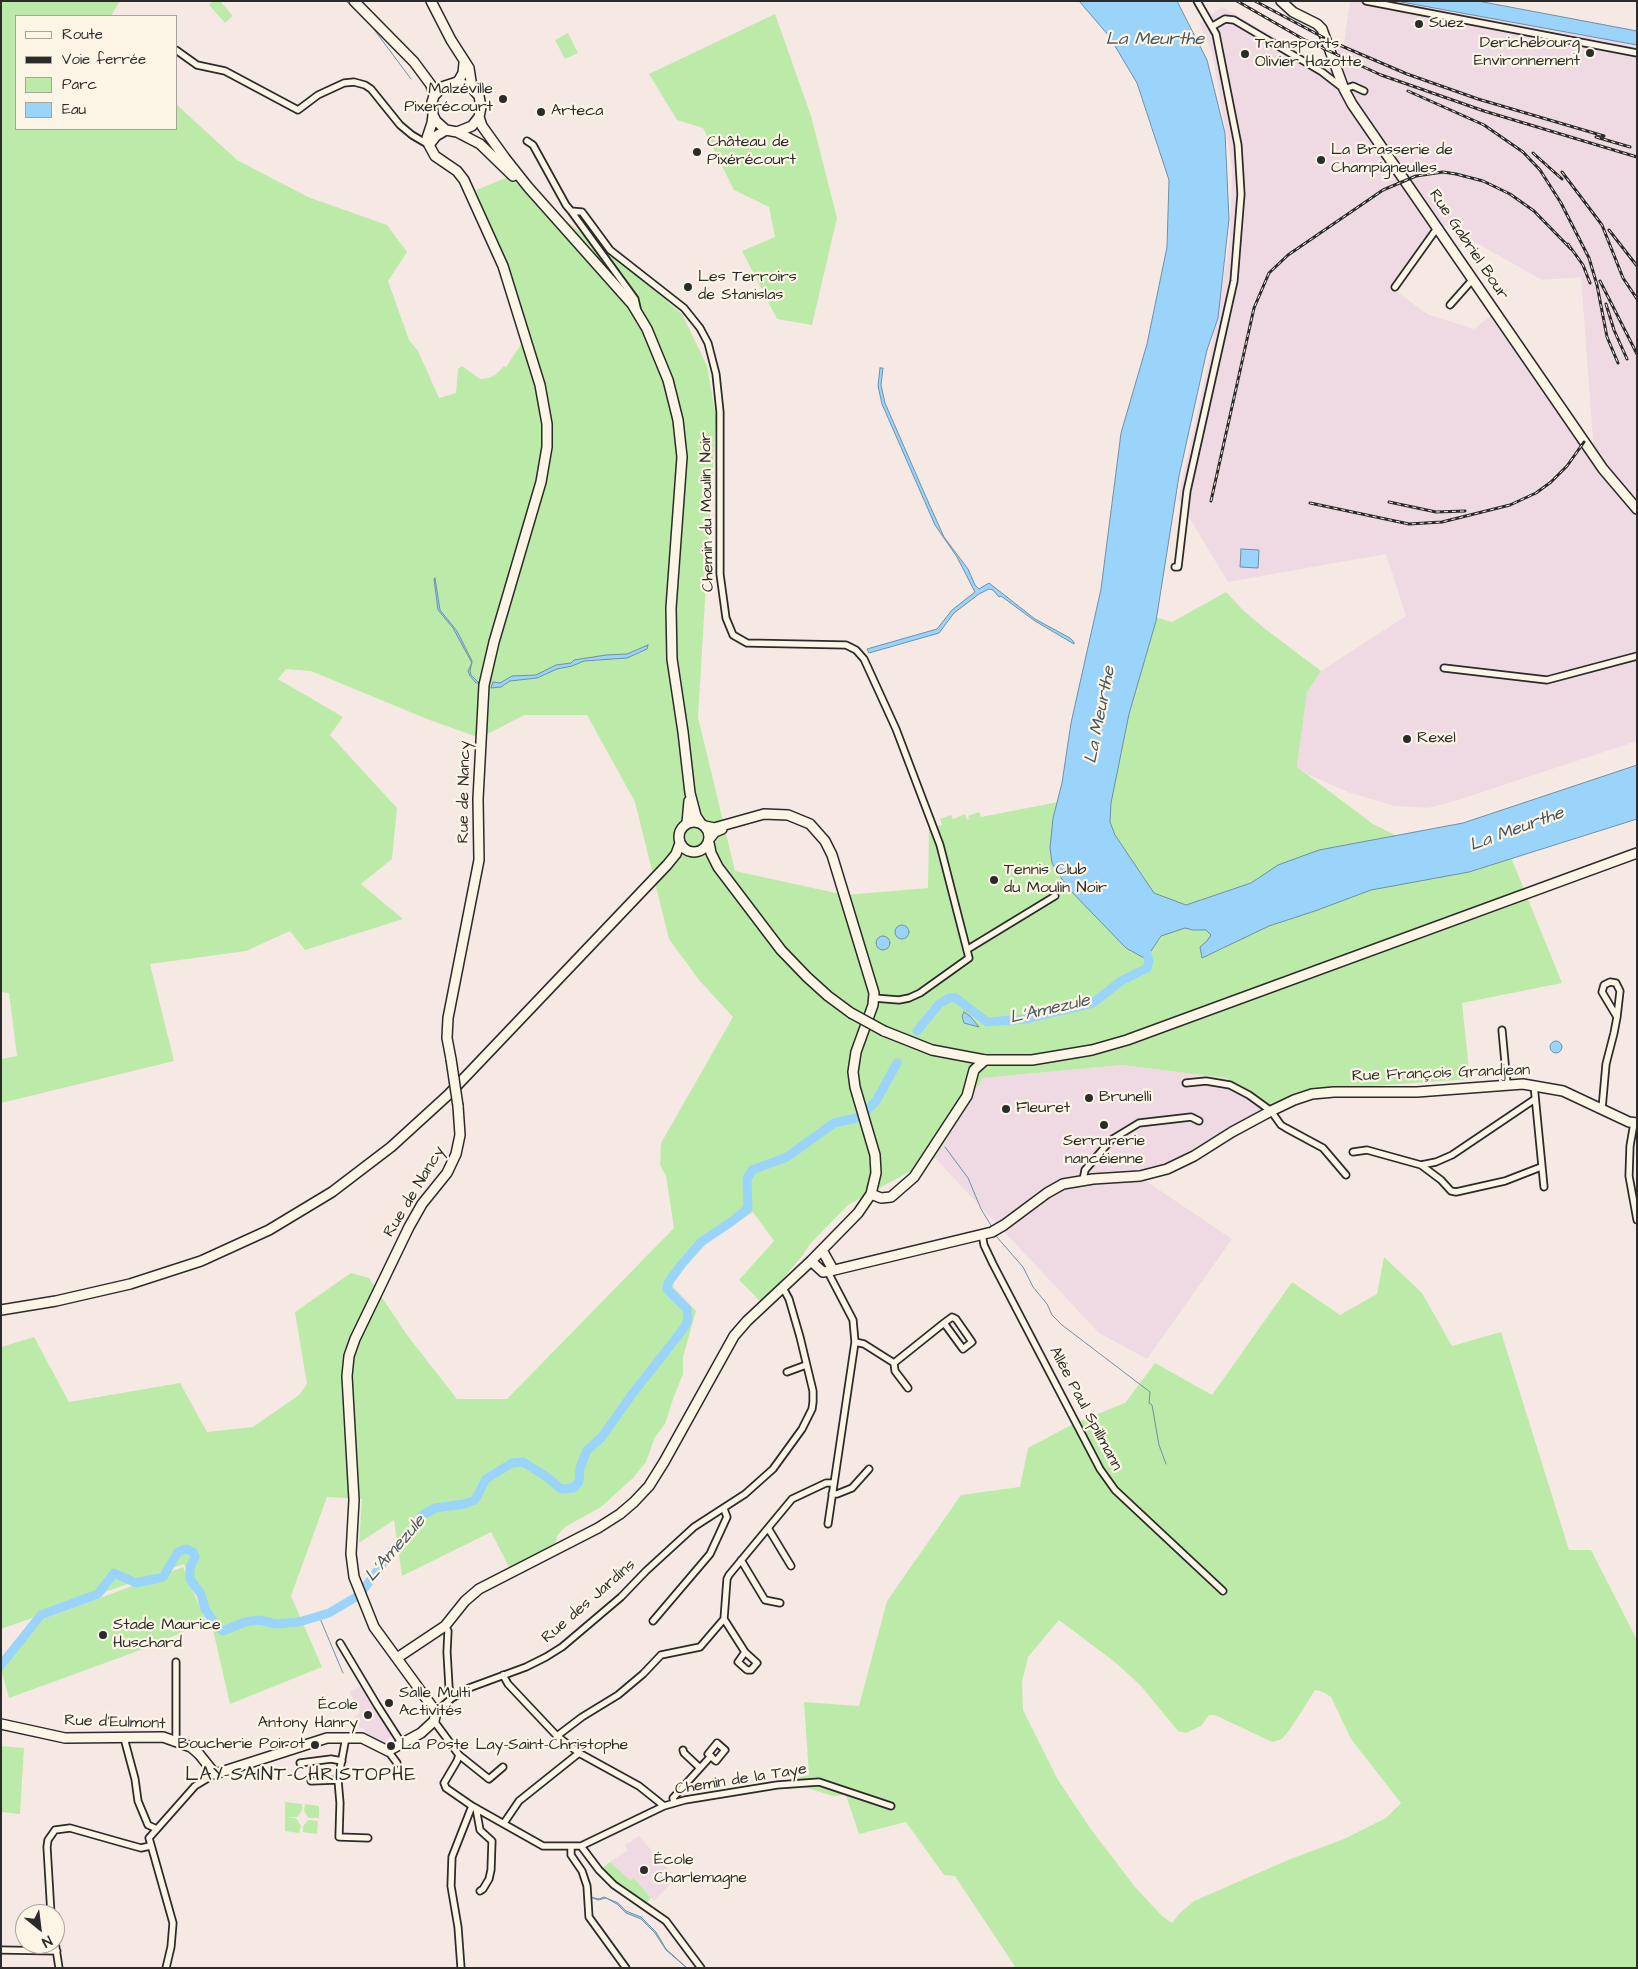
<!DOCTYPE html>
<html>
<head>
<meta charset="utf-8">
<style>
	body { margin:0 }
	#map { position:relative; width:1638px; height:1969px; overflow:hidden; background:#f6e9e4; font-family:"Architects Daughter",sans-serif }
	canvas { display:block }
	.frame { position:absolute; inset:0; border:2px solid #2b2b2b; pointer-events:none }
	.legend { position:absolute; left:15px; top:15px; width:162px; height:115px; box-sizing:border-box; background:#fcf5e5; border:1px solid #a8a49b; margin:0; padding:6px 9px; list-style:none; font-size:15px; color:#2b2b2b }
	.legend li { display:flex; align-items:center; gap:10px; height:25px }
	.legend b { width:25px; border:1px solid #a8a49b }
	.north { position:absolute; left:15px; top:1904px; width:50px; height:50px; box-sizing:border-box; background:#fcf5e5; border:1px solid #a8a49b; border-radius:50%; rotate:151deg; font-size:14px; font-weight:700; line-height:20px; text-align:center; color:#2b2b2b }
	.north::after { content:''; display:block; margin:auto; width:18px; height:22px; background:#2b2b2b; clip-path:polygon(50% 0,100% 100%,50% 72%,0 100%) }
</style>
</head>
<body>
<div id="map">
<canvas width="1638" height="1969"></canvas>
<div class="frame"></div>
<ul class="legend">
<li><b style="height:6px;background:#fcf5e5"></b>Route</li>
<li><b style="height:6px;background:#2b2b2b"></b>Voie ferrée</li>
<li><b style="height:14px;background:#bceba9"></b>Parc</li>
<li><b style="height:14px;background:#9ad4fa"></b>Eau</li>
</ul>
<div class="north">N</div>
</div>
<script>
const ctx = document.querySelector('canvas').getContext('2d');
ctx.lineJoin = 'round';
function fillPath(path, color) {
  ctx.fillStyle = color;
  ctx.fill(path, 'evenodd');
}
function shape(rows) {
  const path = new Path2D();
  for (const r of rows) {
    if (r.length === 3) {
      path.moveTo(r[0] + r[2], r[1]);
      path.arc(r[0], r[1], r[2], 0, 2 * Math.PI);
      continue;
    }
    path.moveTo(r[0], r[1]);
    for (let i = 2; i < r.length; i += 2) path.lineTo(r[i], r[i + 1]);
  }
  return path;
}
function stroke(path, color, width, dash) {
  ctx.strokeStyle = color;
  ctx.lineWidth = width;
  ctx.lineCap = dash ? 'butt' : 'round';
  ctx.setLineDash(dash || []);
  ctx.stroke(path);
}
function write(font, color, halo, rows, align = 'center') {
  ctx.font = font + ' "Architects Daughter",sans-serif';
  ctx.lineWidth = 4.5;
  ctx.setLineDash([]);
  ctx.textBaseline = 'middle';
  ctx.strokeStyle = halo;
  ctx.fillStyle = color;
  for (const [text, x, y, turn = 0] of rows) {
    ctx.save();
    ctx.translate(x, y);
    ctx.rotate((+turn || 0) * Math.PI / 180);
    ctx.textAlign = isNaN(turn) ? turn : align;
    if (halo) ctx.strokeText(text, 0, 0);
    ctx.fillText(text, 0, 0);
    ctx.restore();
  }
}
fillPath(shape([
	[1350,1,1396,1,1637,45,1637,741,1455,801,1428,808,1394,806,1348,792,1307,774,1297,767,1307,691,1321,671,1406,616,1386,554,1228,582,1178,499,1211,350,1230,239,1232,167,1212,52,1199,23,1222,7,1322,64,1344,43],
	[1445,225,1542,280,1581,277,1594,454,1589,457,1490,316,1474,329,1427,314,1391,287,1432,230],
	[1122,1065,1226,1078,1271,1117,1249,1129,1198,1161,1174,1172,1146,1181,1232,1239,1147,1359,1099,1333,935,1158,983,1078],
	[362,1685,393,1735,383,1744,365,1732,364,1728,360,1729,354,1716,360,1713,350,1692],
	[639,1836,676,1878,654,1901,634,1878,630,1880,610,1862,628,1850,625,1845]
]), '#efdae3');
fillPath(shape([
	[1,1,120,1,111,16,16,16,16,129,176,129,176,104,237,160,308,197,387,225,407,252,388,281,409,340,418,351,439,398,456,393,458,369,462,366,480,379,489,378,495,375,504,366,506,367,526,337,476,190,508,177,629,269,682,314,707,366,716,417,698,717,735,871,845,895,928,888,929,828,942,825,940,819,951,815,953,819,965,814,967,820,969,819,968,816,979,812,981,817,1063,801,1128,609,1172,622,1226,592,1244,611,1264,628,1321,671,1307,692,1297,767,1373,824,1442,858,1510,855,1562,983,1462,1003,1470,1079,1301,1091,1271,1117,1226,1078,1122,1065,983,1078,935,1158,848,1205,810,1244,802,1256,762,1303,739,1280,774,1241,753,1212,708,1242,675,1277,673,1287,696,1311,683,1357,683,1374,673,1399,665,1424,655,1437,646,1462,633,1478,601,1507,565,1527,557,1536,555,1545,509,1567,491,1532,402,1576,394,1520,359,1543,362,1499,327,1497,291,1596,322,1667,230,1704,213,1630,184,1564,1,1629,1,1347,34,1337,69,1402,180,1383,207,1432,253,1427,299,1395,307,1384,295,1312,351,1273,369,1278,407,1335,457,1399,507,1399,674,1228,666,1176,660,1165,661,1143,733,1017,699,980,669,939,635,802,587,715,524,715,480,738,427,719,311,671,286,669,278,679,343,717,330,735,397,808,392,859,361,884,403,919,305,950,290,931,246,951,150,964,174,1061,1,1103,1,1059,17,1056,9,993,1,992],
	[213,1,220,1,233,16,225,23,209,5],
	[775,14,811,116,837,218,812,325,777,319,742,251,775,237,769,207,734,190,703,128,677,120,649,74],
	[568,33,578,53,565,59,555,40],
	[1384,1257,1422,1293,1452,1346,1501,1332,1569,1550,1591,1550,1637,1640,1637,1968,1016,1968,955,1876,944,1875,906,1822,859,1834,846,1795,833,1796,807,1788,778,1789,778,1782,809,1775,804,1702,859,1706,887,1601,961,1495,1020,1487,1028,1448,1075,1423,1125,1403,1155,1363,1212,1395,1292,1282,1340,1315,1377,1294],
	[1059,1620,1116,1663,1141,1686,1178,1731,1186,1733,1201,1726,1209,1715,1215,1715,1272,1742,1282,1739,1291,1728,1315,1690,1323,1692,1331,1697,1351,1739,1401,1803,1386,1818,1344,1839,1288,1860,1194,1901,1180,1913,1172,1923,1162,1916,1135,1887,1090,1828,1058,1780,1023,1710,1022,1682,1028,1657],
	[183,1567,206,1622,146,1648,9,1698,1,1669,41,1620],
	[1,1746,24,1748,20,1814,1,1812],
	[285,1802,302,1804,302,1810,297,1817,287,1817,296,1818,301,1826,299,1833,285,1831],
	[305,1804,319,1806,319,1818,308,1818,304,1810],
	[308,1820,318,1821,317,1834,303,1832,303,1826],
	[610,1862,630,1880,634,1878,651,1898,646,1903,613,1881,601,1869]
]), '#bceba9');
const water = shape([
	[1079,1,1177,1,1207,60,1225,133,1229,219,1218,318,1207,350,1179,476,1156,621,1129,714,1111,803,1110,822,1115,835,1154,893,1186,905,1251,883,1278,865,1319,850,1463,823,1637,765,1637,819,1469,872,1371,890,1315,911,1269,926,1202,958,1200,947,1207,941,1211,935,1206,930,1193,930,1185,928,1161,936,1147,957,1144,958,1126,948,1067,887,1052,863,1050,848,1053,818,1062,783,1071,723,1101,589,1121,433,1147,344,1167,247,1169,180,1137,83,1109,36,1079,1],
	[1396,1,1478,1,1637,31,1637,45,1396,1],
	[880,368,883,368,881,385,885,403,926,497,944,537,968,569,975,585,979,589,989,583,1035,619,1070,638,1074,642,1074,644,1035,621,1001,596,999,597,993,590,989,589,979,594,954,613,939,633,869,653,867,649,937,629,952,610,975,592,957,557,935,525,889,420,882,404,878,386,880,368],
	[1241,549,1259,550,1258,568,1240,567,1241,549],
	[435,578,440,610,457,631,472,661,470,671,471,675,479,683,476,683,470,676,468,671,472,663,453,628,438,610,434,579,435,578],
	[648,645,647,649,627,658,584,661,572,666,557,669,537,678,510,681,501,687,491,688,493,682,500,683,512,676,536,675,556,665,571,663,574,660,606,655,627,654,648,645],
	[902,932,7],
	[883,943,7],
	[964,1012,970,1016,979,1027,964,1023,962,1016,964,1012],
	[1556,1047,6],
	[590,1897,599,1899,604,1897,618,1903,626,1911,641,1917,656,1932,666,1949,687,1968,666,1950,655,1933,641,1919,626,1913,617,1904,606,1898,598,1900,590,1897]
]);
fillPath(water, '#9ad4fa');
stroke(water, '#6e90a7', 1);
stroke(shape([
	[346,1,367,20,411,79],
	[945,1147,968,1178,981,1209,992,1227],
	[996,1236,1023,1267,1033,1287,1047,1304,1052,1315,1062,1325,1150,1392,1149,1403,1152,1405,1159,1445,1166,1464],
	[319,1616,343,1673]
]), '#6e90a7', 1);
stroke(shape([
	[917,1031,939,1004,949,998,956,998,987,1022,1026,1019,1093,1003,1121,981,1147,968,1149,961,1145,947],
	[1,1665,41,1615,98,1594,114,1573,136,1583,163,1577,178,1552,186,1549,193,1552,195,1557,190,1568,190,1579,201,1594,205,1609,218,1628,223,1631,245,1622,259,1620,276,1624,299,1622,329,1613,356,1597,363,1590,392,1551,411,1532,421,1516,435,1508,464,1504,475,1500,486,1479,512,1463,523,1462,547,1477,561,1489,573,1488,579,1482,580,1468,587,1450,601,1438,633,1393,684,1328,688,1320,687,1309,667,1289,668,1283,681,1265,701,1242,731,1222,746,1210,748,1208,747,1179,752,1170,787,1157,834,1123,857,1118,865,1112,876,1101,897,1063]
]), '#9ad4fa', 9);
const street = shape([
	[1366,1,1637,53],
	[1213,26,1225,19,1234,20,1322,72,1344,89,1353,86,1364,91],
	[176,50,197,65,225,71,298,110,318,95,344,83,354,82,365,85,371,89,400,125,412,135,429,145],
	[527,141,533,145,566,205,571,211,582,212,610,250,684,308,700,328,708,343,716,374,720,412,720,574,726,618,733,635,747,643,846,645,856,650,864,659,896,729,940,845,969,958,920,993,909,998,899,1000,874,998],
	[571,211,635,299,637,308],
	[1395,287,1435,231,1439,228],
	[1450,305,1473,279],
	[1175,567,1178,567,1187,491,1234,281,1241,194,1238,145,1216,34,1197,1],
	[1444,668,1547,680,1637,656],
	[968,949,1055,896],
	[1502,1030,1507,1084],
	[1186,1083,1206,1081,1230,1085,1249,1095,1271,1111,1281,1125,1286,1128,1323,1148,1346,1175],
	[1534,1085,1544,1187],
	[1602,1109,1606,1064,1614,1033,1617,1017,1620,991,1616,983,1610,982,1604,985,1602,992,1617,1017],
	[1634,1123,1630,1146,1629,1176,1637,1220],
	[1353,1152,1367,1150,1421,1165,1436,1162,1452,1155,1535,1099],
	[1421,1165,1441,1180,1451,1191,1456,1192,1505,1181,1541,1167],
	[1083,1180,1085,1170,1111,1140,1139,1123,1191,1117,1199,1121],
	[982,1234,984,1245,993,1264,1100,1469,1115,1490,1223,1591],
	[855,1342,864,1344,894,1363,944,1323,952,1317,956,1319,972,1342,963,1349,944,1323],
	[894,1363,895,1371,908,1388],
	[787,1372,806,1365],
	[832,1494,837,1494,852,1488,869,1469],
	[828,1524,855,1342,853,1320,830,1276,830,1271],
	[768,1528,791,1566],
	[741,1560,765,1600,780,1603],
	[724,1619,745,1652,757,1663,751,1670,747,1670,738,1662,745,1652],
	[653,1621,710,1554,727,1517,724,1509],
	[445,1626,448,1631,447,1652,449,1687,452,1698],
	[340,1643,377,1705,402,1744],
	[176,1662,176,1741],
	[503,1675,508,1684,557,1736,579,1753,639,1786,664,1806],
	[436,1712,452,1698,469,1688,526,1667,546,1657,562,1647,621,1597,646,1571,694,1527,745,1494,773,1469,802,1429,812,1409,813,1402,813,1391,800,1337,789,1299,783,1288],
	[434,1721,459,1755,489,1779,503,1767],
	[557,1736,582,1717,618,1695,643,1674,661,1655,700,1647,724,1619,727,1579,729,1575,792,1499,826,1483,834,1483],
	[124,1738,135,1779,138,1801,148,1825,157,1829],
	[717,1743,725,1750,716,1761,708,1754,717,1743],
	[683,1750,684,1753,700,1768],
	[388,1751,397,1763],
	[459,1755,457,1761,444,1783,446,1788,472,1806,543,1846,581,1846,664,1806,685,1800,777,1785,819,1782,891,1806],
	[300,1763,331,1759,342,1761],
	[338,1780,340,1803,339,1837,368,1838],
	[311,1781,338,1780,346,1737],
	[674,1803,673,1798,711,1756],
	[476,1808,480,1830,492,1841,491,1870,489,1879,483,1889,480,1891],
	[504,1823,519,1801,579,1753],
	[581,1846,599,1870,614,1885,666,1921,701,1968],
	[571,1847,571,1855,582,1871,587,1886,589,1917,626,1968],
	[51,1914,47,1847,48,1840,55,1830,70,1828,123,1843,141,1848,150,1846],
	[55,1942,59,1968],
	[1,1950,57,1951],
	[166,1968,171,1947,173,1923,149,1838,195,1786,215,1774],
	[461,1968,458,1927,451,1886,452,1857,472,1806]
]);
const secondary = shape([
	[354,1,414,62,431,85,434,96],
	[431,1,451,40,469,68,472,88],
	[1281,1,1293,12,1317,24,1322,29,1344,89,1352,104,1603,469,1637,509],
	[457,82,472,88,479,96,481,107,479,117,472,126,457,132,446,130,436,121,433,115,432,102,434,96,442,87,457,82,459,80,463,73,464,63],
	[433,115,432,123,427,138,429,145,435,156,457,171,464,180,503,266,540,385,547,424,547,447,541,482,494,642,484,685,478,799,479,860,448,1018,447,1038,451,1059],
	[479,117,482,126,505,158,528,187,632,304,647,329,668,380,678,420,682,457,671,608,672,659,683,732,690,793,696,816,700,822],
	[457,132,480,144,513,176],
	[429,145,436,136,446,130],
	[687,823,689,801],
	[710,838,715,832,722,829],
	[871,1194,881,1198,891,1197,914,1177,967,1096,974,1070,985,1060],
	[822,1250,831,1266,830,1271],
	[811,1261,823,1272,830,1271,992,1232,1004,1225,1047,1193,1063,1184,1093,1179,1140,1176,1167,1169,1194,1156,1232,1132,1271,1111,1294,1100,1312,1094,1334,1092,1417,1092,1523,1084,1563,1091,1629,1122,1637,1123],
	[397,1658,445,1626,465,1601,479,1589,598,1528,620,1514,634,1502,649,1486,664,1462,734,1336,747,1321,811,1261,858,1213,871,1194,876,1173,875,1155,855,1087,853,1072,856,1052,873,1005,874,993,832,855,825,841,810,824,788,815,764,814,714,828,705,826],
	[1,1724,65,1738,163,1737,191,1747,199,1754,215,1774,327,1738,362,1738,388,1751,421,1733,434,1721,436,1712,374,1627,354,1577,351,1554,354,1500,347,1376,349,1356,355,1339,409,1227,422,1204,447,1173,456,1154,460,1135,458,1106]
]);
const primary = shape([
	[694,837,15],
	[709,843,711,853,718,867,781,950,807,977,828,996,851,1013],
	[884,1031,932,1050,985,1060,1032,1060,1092,1050,1127,1040,1637,853],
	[1,1310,56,1301,130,1284,201,1261,269,1230,332,1192,391,1147,448,1095,667,865,676,854,680,843]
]);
stroke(street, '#2b2b2b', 9);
stroke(secondary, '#2b2b2b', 12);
stroke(primary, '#2b2b2b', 12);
stroke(street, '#fcf5e5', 5.5);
stroke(secondary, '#fcf5e5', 9);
stroke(primary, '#fcf5e5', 9);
const rail = shape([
	[1237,1,1303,39,1381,75,1484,111,1637,157],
	[1255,1,1330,41,1407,74,1478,99,1604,136],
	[1408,91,1484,125,1523,152,1540,170,1561,203,1589,258,1597,285,1607,337,1618,363],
	[1596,137,1630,147],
	[1533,153,1562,179],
	[1562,172,1602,225,1623,278,1637,299],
	[1609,230,1637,266],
	[1568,244,1583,265,1590,283],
	[1600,281,1637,354],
	[1606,304,1614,330,1627,359],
	[1211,501,1254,308,1269,273,1288,255,1383,190,1416,176,1443,172,1456,174,1483,181,1510,194,1534,211,1571,249],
	[1389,502,1436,512,1465,511],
	[1310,503,1409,524,1442,522,1510,505,1536,493,1551,482,1567,466,1584,442]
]);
stroke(rail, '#2b2b2b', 3);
stroke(rail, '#fcf5e5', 1, [4]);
const secondaryBridge = shape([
	[451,1059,458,1106]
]);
const primaryBridge = shape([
	[851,1013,884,1031]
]);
stroke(secondaryBridge, '#2b2b2b', 12, []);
stroke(primaryBridge, '#2b2b2b', 12, []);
stroke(secondaryBridge, '#fcf5e5', 9);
stroke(primaryBridge, '#fcf5e5', 9);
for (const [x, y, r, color] of [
	[1419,24,5,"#2b2b2b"],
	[1590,53,5,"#2b2b2b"],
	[1245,54,5,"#2b2b2b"],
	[503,99,5,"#2b2b2b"],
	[541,112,5,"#2b2b2b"],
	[697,152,5,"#2b2b2b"],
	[1321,160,5,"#2b2b2b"],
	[688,287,5,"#2b2b2b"],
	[1407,739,5,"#2b2b2b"],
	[994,880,5,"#2b2b2b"],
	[1089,1098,5,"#2b2b2b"],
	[1006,1109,5,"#2b2b2b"],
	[1104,1125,5,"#2b2b2b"],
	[103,1635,5,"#2b2b2b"],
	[389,1703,5,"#2b2b2b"],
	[368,1715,5,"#2b2b2b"],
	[315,1745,5,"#2b2b2b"],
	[391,1746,5,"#2b2b2b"],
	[644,1870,5,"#2b2b2b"]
]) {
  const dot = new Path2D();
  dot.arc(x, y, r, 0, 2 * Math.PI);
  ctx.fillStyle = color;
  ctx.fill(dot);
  stroke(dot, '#fcf5e5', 2);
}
write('16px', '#2b2b2b', '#fcf5e5', [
	["Suez",1429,24],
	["Derichebourg",1580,44,"right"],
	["Environnement",1580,62,"right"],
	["Transports",1255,45],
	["Olivier Hazotte",1255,63],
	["Malzéville",493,90,"right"],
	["Pixerécourt",493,108,"right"],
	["Arteca",551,112],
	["Château de",707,143],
	["Pixérécourt",707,161],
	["La Brasserie de",1331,151],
	["Champigneulles",1331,169],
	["Les Terroirs",698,278],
	["de Stanislas",698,296],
	["Rexel",1417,739],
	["Tennis Club",1004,871],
	["du Moulin Noir",1004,889],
	["Brunelli",1099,1098],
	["Fleuret",1016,1109],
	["Serrurerie",1104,1142,"center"],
	["nancéienne",1104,1160,"center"],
	["Stade Maurice",113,1626],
	["Huschard",113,1644],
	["Salle Multi",399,1694],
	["Activités",399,1712],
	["École",358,1706,"right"],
	["Antony Hanry",358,1724,"right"],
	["Boucherie Poirot",305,1745,"right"],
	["La Poste Lay-Saint-Christophe",401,1746],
	["École",654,1861],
	["Charlemagne",654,1879]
], 'left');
write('16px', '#2b2b2b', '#fcf5e5', [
	["Rue Gabriel Bour",1468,245,56],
	["Chemin du Moulin Noir",708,512,-91],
	["Rue de Nancy",465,792,-89],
	["Rue François Grandjean",1441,1074,-2],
	["Rue de Nancy",415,1192,-59],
	["Allée Paul Spillmann",1085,1409,62],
	["Rue des Jardins",589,1602,-41],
	["Rue d'Eulmont",115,1723,2],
	["Chemin de la Taye",741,1780,-9]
]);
write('italic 18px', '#47555f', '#fcf5e5', [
	["La Meurthe",1155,40],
	["La Meurthe",1101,715,-79],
	["La Meurthe",1517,830,-20],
	["L'Amezule",1050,1010,-13],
	["L'Amezule",396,1549,-49]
]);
ctx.letterSpacing = '1px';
write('19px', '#2b2b2b', '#fcf5e5', [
	["LAY-SAINT-CHRISTOPHE",301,1776]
]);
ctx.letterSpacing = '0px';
</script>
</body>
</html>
